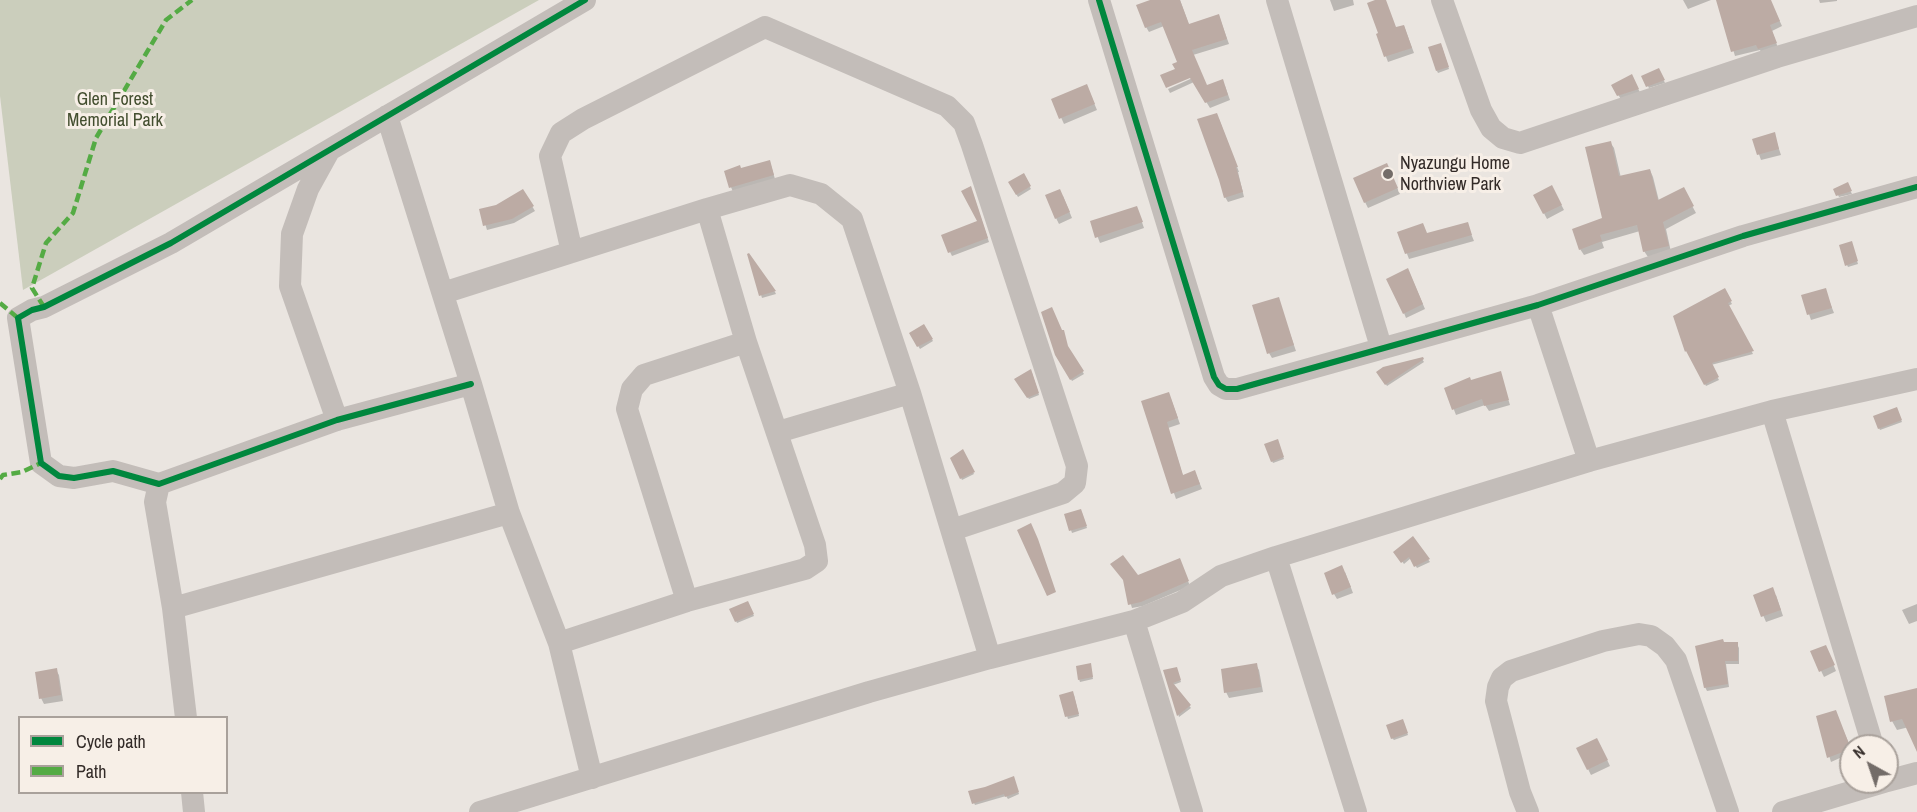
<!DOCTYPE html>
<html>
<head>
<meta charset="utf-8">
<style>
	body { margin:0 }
	#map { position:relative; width:1917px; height:812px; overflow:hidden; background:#eae5e0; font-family:"Archivo Narrow",sans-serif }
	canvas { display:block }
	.legend { position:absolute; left:18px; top:716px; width:210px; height:78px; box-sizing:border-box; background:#f7efe7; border:2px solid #a9a19b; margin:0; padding:8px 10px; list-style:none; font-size:18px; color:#332b28 }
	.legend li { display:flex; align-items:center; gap:12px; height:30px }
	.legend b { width:30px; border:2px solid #a9a19b }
	.north { position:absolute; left:1839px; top:734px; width:60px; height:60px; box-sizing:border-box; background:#f7efe7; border:2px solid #a9a19b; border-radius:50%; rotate:320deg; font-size:16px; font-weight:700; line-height:24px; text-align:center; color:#332b28 }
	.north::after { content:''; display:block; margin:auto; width:21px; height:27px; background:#736c68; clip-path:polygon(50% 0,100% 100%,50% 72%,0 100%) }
</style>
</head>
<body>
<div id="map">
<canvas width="1917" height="812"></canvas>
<ul class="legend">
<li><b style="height:8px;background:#00873e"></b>Cycle path</li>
<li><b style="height:8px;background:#54ab44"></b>Path</li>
</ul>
<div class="north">N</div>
</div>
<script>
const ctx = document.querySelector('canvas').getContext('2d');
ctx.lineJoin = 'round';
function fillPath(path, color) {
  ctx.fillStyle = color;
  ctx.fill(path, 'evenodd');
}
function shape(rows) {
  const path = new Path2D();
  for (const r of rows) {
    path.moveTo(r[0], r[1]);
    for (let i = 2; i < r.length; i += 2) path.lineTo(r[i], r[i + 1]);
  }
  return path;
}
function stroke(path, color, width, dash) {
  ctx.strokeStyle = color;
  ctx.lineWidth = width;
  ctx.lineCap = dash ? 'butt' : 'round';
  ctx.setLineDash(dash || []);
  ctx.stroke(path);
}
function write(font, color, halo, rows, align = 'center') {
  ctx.font = font + ' "Archivo Narrow",sans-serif';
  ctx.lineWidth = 6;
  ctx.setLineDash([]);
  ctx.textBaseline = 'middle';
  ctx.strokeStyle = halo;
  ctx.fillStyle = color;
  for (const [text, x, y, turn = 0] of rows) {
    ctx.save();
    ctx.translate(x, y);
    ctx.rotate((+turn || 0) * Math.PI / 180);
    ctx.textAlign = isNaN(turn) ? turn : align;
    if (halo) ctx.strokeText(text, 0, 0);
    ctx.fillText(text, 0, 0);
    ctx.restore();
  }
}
fillPath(shape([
	[0,0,539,0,23,290,0,96]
]), '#cbcebc');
fillPath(shape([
	[1154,0,1180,0,1189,25,1219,16,1229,44,1193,55,1207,87,1225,86,1230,100,1210,108,1194,82,1170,93,1168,89,1197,76,1177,70,1179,62,1164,26,1149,32,1146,27],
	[1330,0,1353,0,1354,5,1334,11],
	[1379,0,1385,0,1396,29,1404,26,1414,53,1388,62,1378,35,1380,34],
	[1683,0,1711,0,1688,9],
	[1718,0,1770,0,1782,26,1772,31,1778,48,1762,54,1760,50,1735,56],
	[1819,0,1837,0,1837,1,1820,3],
	[1442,47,1449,69,1438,73,1437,71],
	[1659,70,1665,83,1649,88,1643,77],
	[1631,76,1641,94,1622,101,1613,86],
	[1089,91,1097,110,1064,124,1053,100],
	[1219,119,1239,172,1238,172,1244,197,1228,202,1225,197],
	[1774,134,1781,155,1761,160,1754,140],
	[1610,142,1614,148,1621,178,1650,170,1653,177,1659,201,1683,189,1696,213,1666,229,1671,252,1648,257,1644,251,1640,231,1602,242,1604,248,1584,255,1580,249,1604,219],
	[770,162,775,179,733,192,725,172],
	[1389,170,1400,194,1368,208,1365,202],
	[1023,175,1031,189,1018,197,1010,183],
	[1847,184,1852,194,1839,197,1835,189],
	[1552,187,1564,210,1547,219,1535,196],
	[523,191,535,211,514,223,487,230,481,210,497,206],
	[972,191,989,242,952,256,950,252,979,222],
	[1063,196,1072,218,1059,224,1056,218],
	[1137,208,1144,228,1100,243,1092,222],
	[1467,224,1474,241,1409,259,1399,233,1427,234],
	[1852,245,1858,264,1848,267,1847,265],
	[749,255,775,292,776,294,762,298],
	[1410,274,1425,309,1406,318,1404,313],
	[1724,290,1732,304,1728,306,1753,354,1711,365,1719,380,1706,386,1689,353],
	[1825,290,1834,313,1811,320,1803,296],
	[1278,299,1296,351,1272,358,1269,353],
	[924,326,933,341,920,349,911,334],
	[1068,349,1084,374,1072,381,1056,354],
	[1422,359,1424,362,1387,386,1378,372],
	[1032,373,1039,395,1029,399,1016,379],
	[1500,373,1510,405,1489,411,1485,405,1456,415,1446,389],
	[1171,399,1180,424,1168,428,1183,476,1195,472,1202,489,1176,499,1143,402],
	[1897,411,1902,422,1880,430,1879,428],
	[1278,443,1284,459,1273,463,1272,461],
	[962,451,974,474,962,480,952,458],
	[1082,513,1087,528,1072,533,1066,515],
	[1413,538,1430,562,1417,568,1411,558,1404,564,1395,552],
	[1181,564,1190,586,1143,606,1132,608,1124,582],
	[1345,572,1353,593,1337,599,1334,594],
	[1776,595,1783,616,1766,622,1755,596],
	[748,603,754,616,737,623,731,610],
	[1917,604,1917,621,1909,624,1902,610],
	[1724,644,1737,644,1739,648,1739,664,1726,664,1729,687,1707,691,1705,687],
	[1812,652,1828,652,1836,671,1824,677],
	[1090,665,1093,679,1080,682,1079,679],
	[1256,665,1259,670,1263,692,1229,698,1226,692],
	[56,670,59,675,63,701,44,704,41,698],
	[1165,671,1177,671,1181,682,1173,685,1191,708,1179,717],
	[1917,689,1917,725,1897,730,1892,721],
	[1074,695,1079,716,1068,719,1061,696],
	[1837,716,1851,748,1851,753,1831,762,1817,717],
	[1404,723,1408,735,1394,740,1392,738],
	[1600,745,1610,766,1591,775,1588,769],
	[1014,780,1019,794,1008,799,1006,796,975,805,974,803]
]), '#0003');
fillPath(shape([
	[1150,0,1180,0,1189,24,1219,14,1227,39,1192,50,1207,85,1223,79,1228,95,1205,103,1190,78,1166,88,1160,75,1175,69,1172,64,1177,62,1161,22,1145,28,1136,5],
	[1375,0,1386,0,1396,27,1404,25,1412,48,1384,57,1376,34,1378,33,1367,3],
	[1716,0,1771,0,1780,21,1770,25,1777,43,1758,49,1756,45,1731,52],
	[1441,43,1449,67,1436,71,1428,47],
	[1659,68,1665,80,1646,87,1641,76],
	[1632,74,1639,89,1617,96,1611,85],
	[1087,84,1095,104,1059,119,1051,99],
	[1217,113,1238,167,1236,167,1243,192,1224,198,1219,180,1197,119],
	[1775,132,1779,149,1757,155,1752,139],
	[1611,141,1619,176,1650,169,1658,200,1684,187,1694,206,1663,222,1669,246,1643,252,1637,225,1600,235,1602,241,1579,250,1572,229,1602,218,1585,147],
	[770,160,774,175,729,188,724,171,740,165,741,168],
	[1387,163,1398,188,1364,203,1353,178],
	[1024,173,1031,186,1016,195,1008,182],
	[1848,182,1852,191,1836,196,1833,189],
	[1552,185,1562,205,1543,214,1533,195],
	[971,186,988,238,948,253,941,235,977,221,961,191],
	[523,189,534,206,512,219,483,226,479,209,496,205],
	[1060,189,1070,212,1055,219,1045,195],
	[1137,206,1143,222,1095,238,1090,221],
	[1468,222,1472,235,1405,254,1397,232,1423,223,1427,233],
	[1852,241,1858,261,1845,266,1839,245],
	[749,253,776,291,759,296,747,254],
	[1408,268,1423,304,1403,314,1386,279],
	[1725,288,1732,301,1728,303,1754,351,1712,363,1719,377,1704,385,1686,351,1685,352,1673,316],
	[1826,288,1832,308,1807,315,1801,295],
	[1279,297,1294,345,1267,354,1252,305],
	[1052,307,1062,330,1064,330,1068,346,1084,371,1070,380,1055,355,1041,312],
	[924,324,933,339,917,347,909,333],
	[1423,357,1424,359,1385,385,1376,372,1383,367],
	[1031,369,1039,393,1027,398,1014,379],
	[1501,371,1509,400,1484,406,1482,399,1452,410,1444,388,1470,377,1471,380],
	[1169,392,1178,418,1167,422,1183,475,1195,470,1200,484,1171,494,1141,401],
	[1897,407,1902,420,1878,429,1873,416],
	[1278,439,1284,457,1271,462,1264,444],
	[963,449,975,472,960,479,950,458],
	[1081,509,1087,526,1069,531,1064,514],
	[1031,523,1038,539,1056,592,1047,596,1017,530],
	[1413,536,1430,559,1414,567,1409,557,1401,563,1393,552],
	[1123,555,1138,575,1180,558,1189,581,1141,602,1128,605,1123,580,1110,564],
	[1342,565,1351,587,1332,595,1324,573],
	[1773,587,1781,610,1761,617,1753,595],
	[748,601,754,614,735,622,729,609],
	[1723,639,1724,642,1738,642,1738,661,1725,661,1728,684,1704,688,1695,646],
	[1826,645,1835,665,1819,672,1810,651],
	[1091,663,1093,677,1078,680,1076,666],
	[1257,663,1261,687,1224,693,1221,669],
	[1177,667,1181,680,1173,683,1191,705,1177,716,1163,670],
	[57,668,61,695,39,699,35,672],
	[1917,688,1917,752,1902,719,1890,722,1884,696],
	[1073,691,1079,714,1065,717,1059,695],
	[1836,710,1851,749,1827,758,1816,716],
	[1403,719,1408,733,1391,739,1386,725],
	[1597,738,1608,760,1587,770,1576,748],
	[1014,776,1019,792,1005,797,1004,794,972,804,968,791,985,787]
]), '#bcaba4');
stroke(shape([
	[1099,0,1214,377,1219,385,1226,389,1237,389,1538,305,1743,236,1917,187],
	[1277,0,1381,347],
	[1442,0,1481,110,1491,128,1503,138,1520,143,1777,57,1917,16],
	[387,116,471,384,509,513,559,643,592,778],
	[329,151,308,189,292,234,290,286,337,420],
	[572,252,550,156,561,133,583,119,765,27,947,106,964,123,972,145,1077,466,1075,483,1063,493,952,530],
	[443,293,707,209,790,185,821,194,852,219,910,393,990,658],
	[1538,305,1589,461],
	[471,384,337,420,159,484,113,471,74,478,59,476,41,463,18,318,32,310,44,307,171,243,585,0],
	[1772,411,1873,746],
	[778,432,910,393],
	[159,484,155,502,173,608,186,718],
	[1276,557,1356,812],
	[687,601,627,409,632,389,644,375,746,342],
	[173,608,509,513],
	[559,643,687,601,805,569,817,561,815,545,746,342,707,209],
	[1887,781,1917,773],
	[192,792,194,812],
	[480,812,869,692,990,658,1134,621],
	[1192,812,1134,621,1182,602,1221,576,1276,557,1589,461,1772,411,1917,379],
	[1528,812,1520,792,1496,701,1498,687,1502,678,1511,671,1603,641,1639,634,1651,636,1665,646,1676,660,1728,812],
	[1783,812,1884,782]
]), '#c3bdb9', 22);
stroke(shape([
	[0,303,18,318],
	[44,307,32,288,46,243,73,213,96,138,166,20,192,0],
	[0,479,3,475,22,472,41,463]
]), '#54ab44', 4.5, [9, 4.5]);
stroke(shape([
	[1099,0,1214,377,1219,385,1226,389,1237,389,1538,305,1743,236,1917,187],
	[471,384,337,420,159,484,113,471,74,478,59,476,41,463,18,318,32,310,44,307,171,243,585,0]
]), '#00873e', 6);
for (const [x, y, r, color] of [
	[1388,174,6,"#736c68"]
]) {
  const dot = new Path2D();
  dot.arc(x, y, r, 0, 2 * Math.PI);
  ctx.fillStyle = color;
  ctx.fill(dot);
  stroke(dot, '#f7efe7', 2);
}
write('18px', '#434e2f', '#f7efe7', [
	["Glen Forest",115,100],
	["Memorial Park",115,121]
]);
write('18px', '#332b28', '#f7efe7', [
	["Nyazungu Home",1400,164],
	["Northview Park",1400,185]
], 'left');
</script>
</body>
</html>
